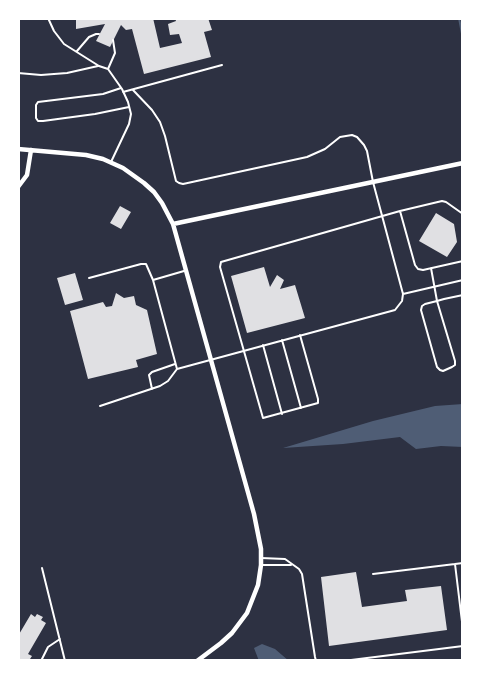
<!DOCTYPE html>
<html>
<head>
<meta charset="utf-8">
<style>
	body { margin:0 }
	#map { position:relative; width:481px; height:679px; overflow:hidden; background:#2d3142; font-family:"Titillium Web",sans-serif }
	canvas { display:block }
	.frame { position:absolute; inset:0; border:20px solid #fff; pointer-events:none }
</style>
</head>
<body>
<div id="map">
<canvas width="481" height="679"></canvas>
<div class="frame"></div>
</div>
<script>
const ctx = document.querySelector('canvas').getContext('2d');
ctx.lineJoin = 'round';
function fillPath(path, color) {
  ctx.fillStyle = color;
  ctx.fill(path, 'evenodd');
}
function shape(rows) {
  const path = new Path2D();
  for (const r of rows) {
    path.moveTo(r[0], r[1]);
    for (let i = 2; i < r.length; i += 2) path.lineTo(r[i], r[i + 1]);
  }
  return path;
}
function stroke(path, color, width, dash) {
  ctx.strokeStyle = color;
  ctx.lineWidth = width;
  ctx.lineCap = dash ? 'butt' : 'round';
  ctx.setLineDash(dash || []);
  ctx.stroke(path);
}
fillPath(shape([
	[463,404,463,447,441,446,416,449,400,437,343,444,283,448,373,421,435,406],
	[262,644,275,649,289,661,259,661,254,648]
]), '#4f5d75');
stroke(shape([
	[459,18,463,39]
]), '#4f5d75', 2);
fillPath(shape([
	[76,18,153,18,160,48,182,43,179,34,170,35,168,24,176,21,175,18,208,18,212,30,204,32,211,57,144,74,132,29,126,30,121,25,110,47,96,41,105,24,76,29],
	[120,206,131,212,121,229,110,223],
	[436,213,454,224,457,242,447,257,419,241],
	[264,267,270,287,277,275,284,280,280,289,295,285,305,318,247,333,231,276],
	[75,273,83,300,65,305,57,278],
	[116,293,124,298,134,296,136,305,147,310,157,354,136,360,138,367,88,379,70,311,103,302,106,307,112,306],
	[356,572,362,607,407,601,405,590,441,586,447,630,329,646,321,577],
	[31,614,35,617,37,614,43,617,41,620,46,623,28,654,32,656,30,659,35,661,18,661,18,636]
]), '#e0e0e3');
stroke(shape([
	[48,18,54,31,64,44,99,66,108,69,122,89,128,102,131,114,129,124,111,162],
	[77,51,89,37,96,34,99,34],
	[108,69,115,53,113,40],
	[18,73,41,75,67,73,98,66],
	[121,88,103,94,38,102,36,105,36,118,38,121,43,121,95,114,129,107],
	[133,90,152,110,160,122,165,136,176,181,179,183,183,184,307,157,325,149,340,137,352,135,357,137,364,145,367,151,373,182,403,294,402,301,395,310,177,369,153,280,184,271],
	[123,92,222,65],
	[400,211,415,265,418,269,423,270,463,261],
	[431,268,437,301,455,361,455,365,452,367,443,371,440,370,437,367,421,310,422,306,425,304,437,301,444,299,463,295],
	[89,278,141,264,146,264,153,280],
	[403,294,463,280],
	[300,335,318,399,318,403,263,418,220,267,221,262,400,211,442,201,446,202,463,214],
	[282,340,301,408],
	[263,345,282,414],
	[152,389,149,375,152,372,175,364],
	[100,406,160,386,168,381,177,369],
	[261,558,285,559,299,569,302,574,315,657,316,661],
	[463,563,455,564,463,630],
	[261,565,291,565],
	[42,568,65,661],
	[373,574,455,564],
	[41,661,48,647,60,639],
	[343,661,463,646]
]), '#fff', 2);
stroke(shape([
	[18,149,86,155,103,159,123,168,144,183,154,192,162,203,173,224,254,514,261,549,261,565,258,585,247,613,232,633,221,643,197,661],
	[18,187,27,175,31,150],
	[173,224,463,163]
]), '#fff', 4.5);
</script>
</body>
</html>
